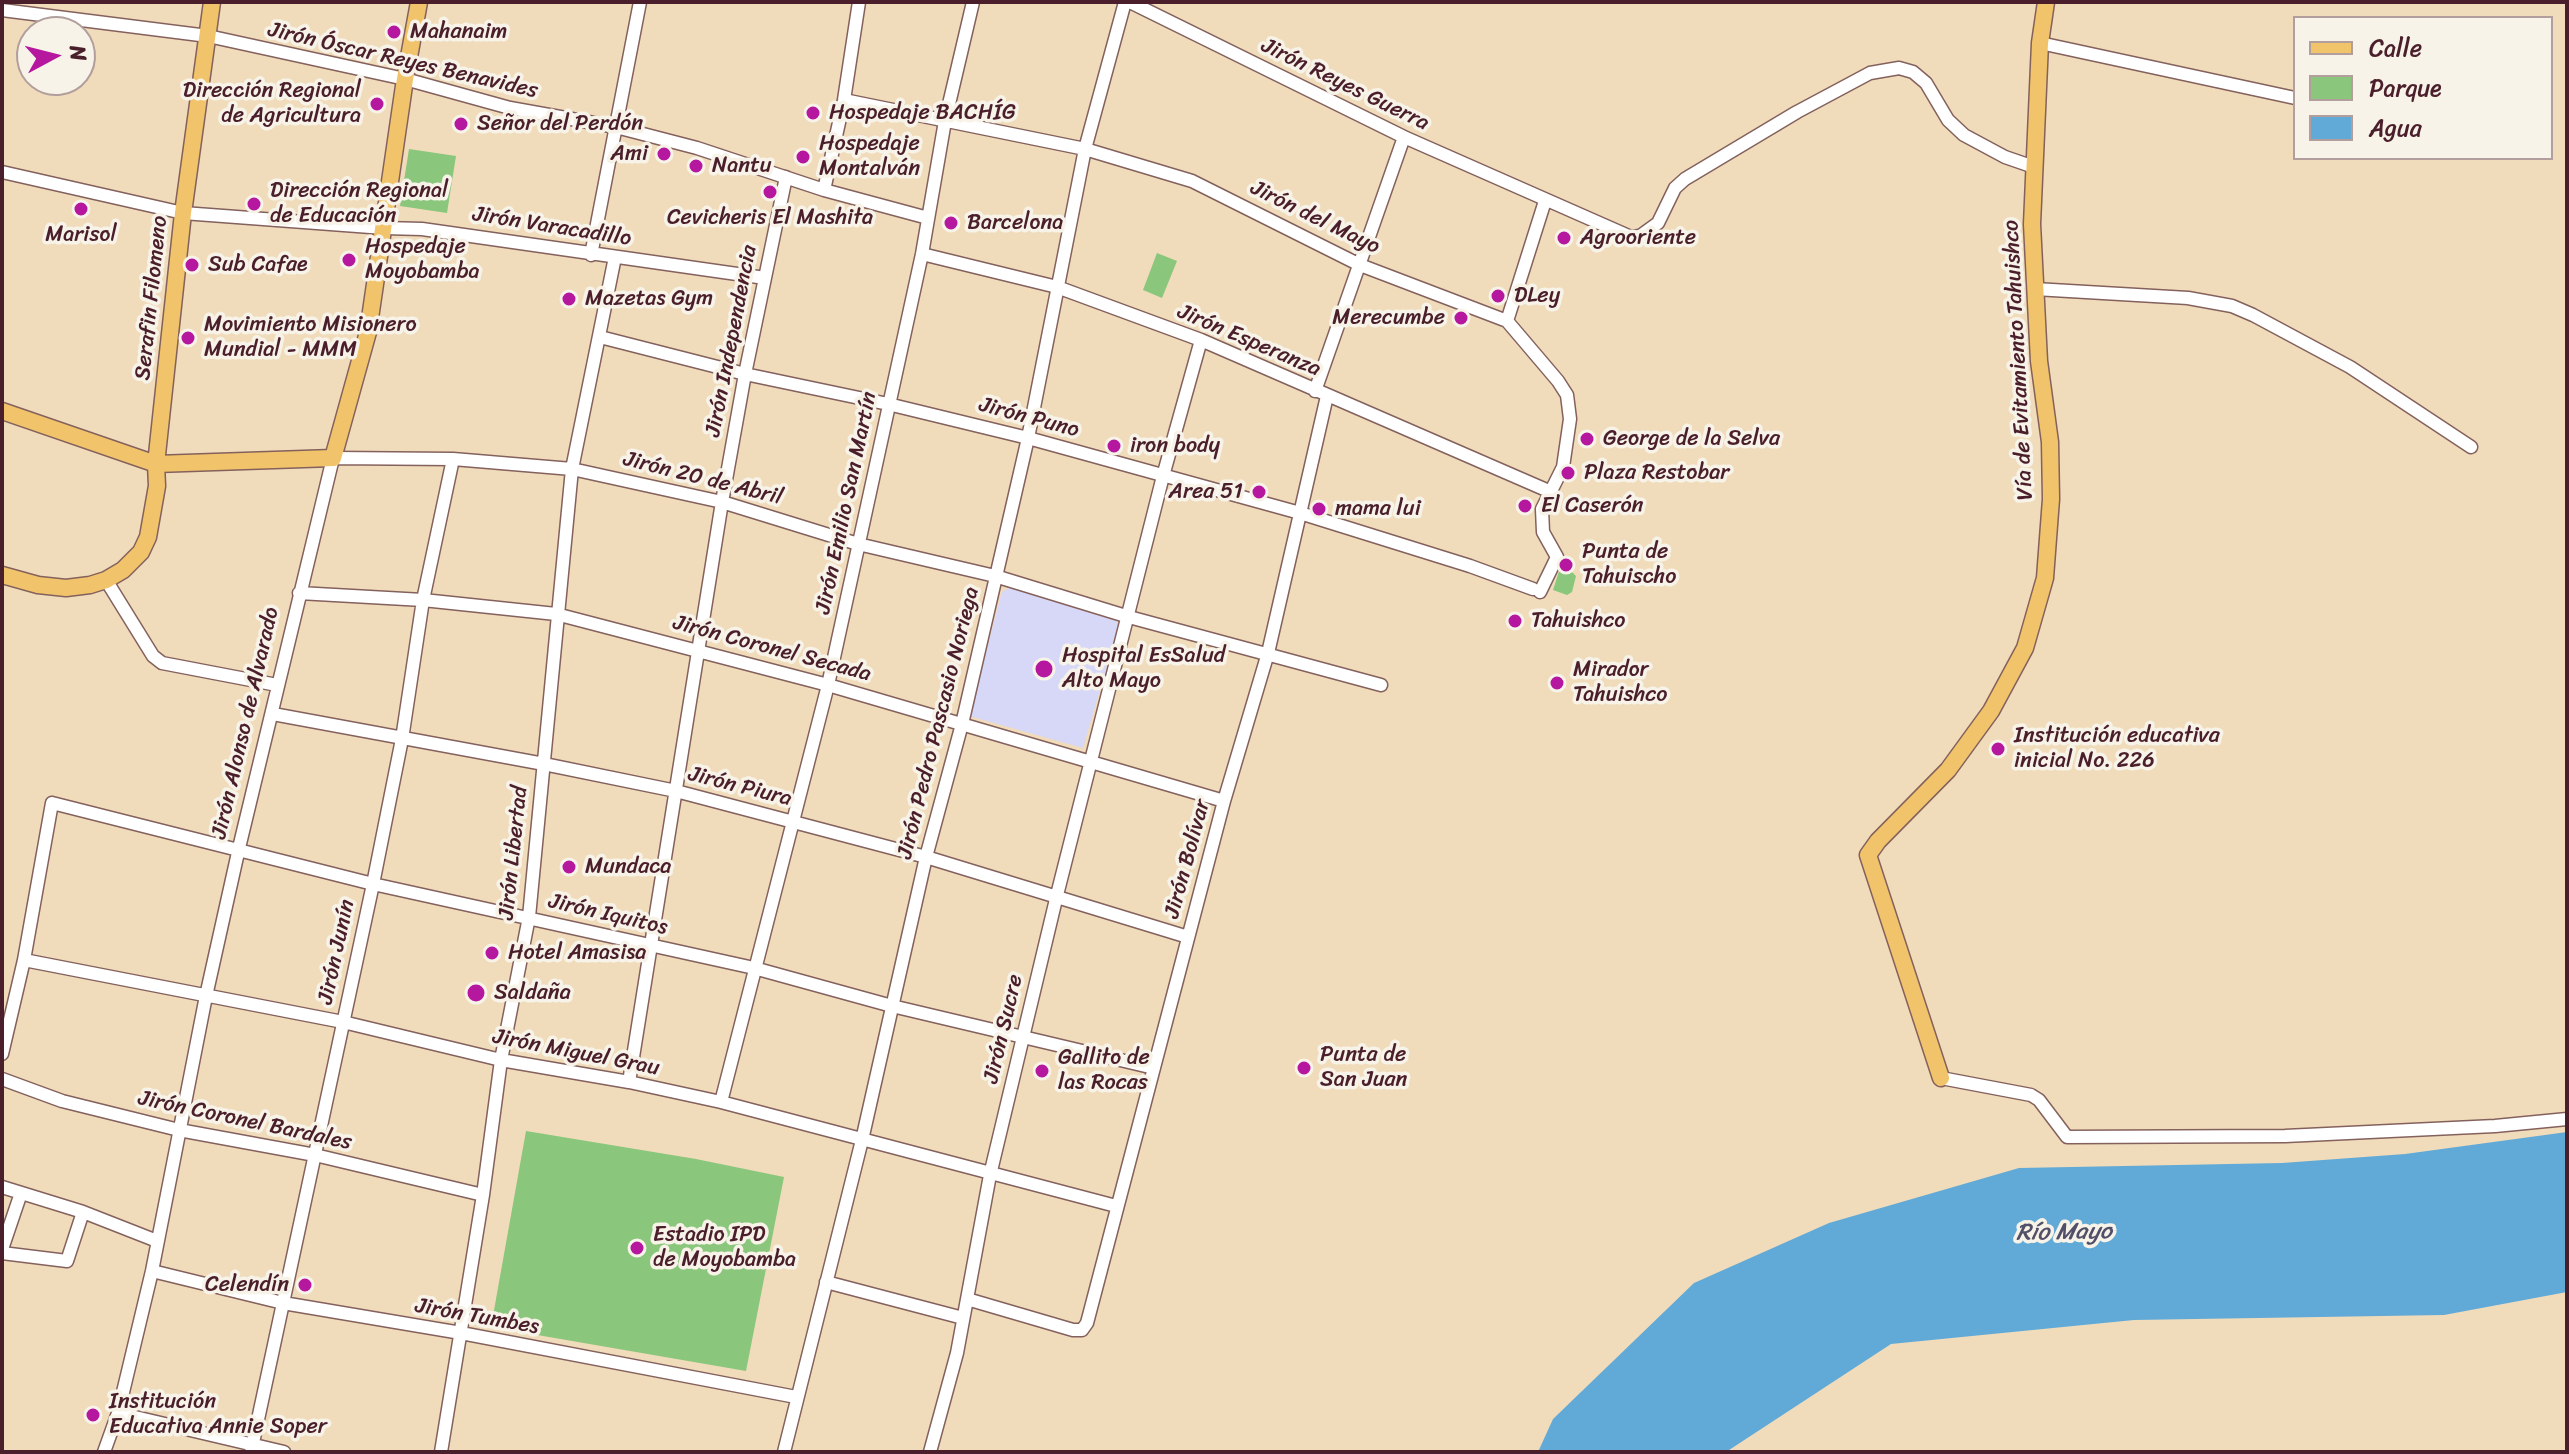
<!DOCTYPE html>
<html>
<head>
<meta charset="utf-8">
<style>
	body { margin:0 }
	#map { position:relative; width:2569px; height:1454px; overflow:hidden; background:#f0dcbb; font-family:Sriracha,sans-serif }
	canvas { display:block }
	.frame { position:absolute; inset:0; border:4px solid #4a1f2b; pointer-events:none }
	.legend { position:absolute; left:2293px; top:16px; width:260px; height:144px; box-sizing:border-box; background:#f7f3e8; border:2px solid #b29e9c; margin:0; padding:10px 14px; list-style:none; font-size:24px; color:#4a1f2b }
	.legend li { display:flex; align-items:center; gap:16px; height:40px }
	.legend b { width:40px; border:2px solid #b29e9c }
	.north { position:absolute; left:16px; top:16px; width:80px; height:80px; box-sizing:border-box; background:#f7f3e8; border:2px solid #b29e9c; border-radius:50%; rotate:83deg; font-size:22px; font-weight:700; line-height:32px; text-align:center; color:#4a1f2b }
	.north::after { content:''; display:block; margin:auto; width:28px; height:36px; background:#b5179e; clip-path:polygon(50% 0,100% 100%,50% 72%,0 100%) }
</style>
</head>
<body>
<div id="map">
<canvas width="2569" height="1454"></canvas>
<div class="frame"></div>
<ul class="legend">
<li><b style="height:10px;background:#f1c36a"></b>Calle</li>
<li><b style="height:22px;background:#8ac67c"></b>Parque</li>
<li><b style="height:22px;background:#61aad8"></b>Agua</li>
</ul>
<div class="north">N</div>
</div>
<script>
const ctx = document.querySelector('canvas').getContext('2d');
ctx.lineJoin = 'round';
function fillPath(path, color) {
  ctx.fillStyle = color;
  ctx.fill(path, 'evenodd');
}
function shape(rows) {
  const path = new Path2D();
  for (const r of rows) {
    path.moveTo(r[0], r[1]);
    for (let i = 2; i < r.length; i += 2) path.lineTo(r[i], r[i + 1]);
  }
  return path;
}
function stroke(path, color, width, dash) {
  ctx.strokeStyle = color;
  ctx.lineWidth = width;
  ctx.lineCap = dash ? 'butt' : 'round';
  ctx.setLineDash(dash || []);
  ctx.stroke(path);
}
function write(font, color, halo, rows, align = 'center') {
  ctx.font = font + ' Sriracha,sans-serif';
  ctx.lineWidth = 7;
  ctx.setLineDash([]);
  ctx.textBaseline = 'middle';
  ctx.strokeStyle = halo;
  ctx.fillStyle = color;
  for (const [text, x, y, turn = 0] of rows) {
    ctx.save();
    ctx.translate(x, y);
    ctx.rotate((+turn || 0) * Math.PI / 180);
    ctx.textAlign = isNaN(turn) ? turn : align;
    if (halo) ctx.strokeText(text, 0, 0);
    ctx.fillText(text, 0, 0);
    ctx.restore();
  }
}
fillPath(shape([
	[1009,588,1117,621,1119,625,1083,748,969,716,1002,592]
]), '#d7d7f8');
fillPath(shape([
	[409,149,456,156,447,213,400,206],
	[1157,253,1177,261,1162,298,1143,290],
	[1562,562,1576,576,1572,592,1567,595,1553,590],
	[526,1131,696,1159,784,1177,746,1371,491,1327]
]), '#8ac67c');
fillPath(shape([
	[2567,1132,2567,1292,2444,1315,2134,1320,1891,1344,1726,1452,1538,1452,1553,1419,1694,1283,1829,1223,2019,1168,2282,1163,2405,1154]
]), '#61aad8');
const minor = shape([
	[1130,2,1404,137,1631,237,1640,236,1658,223,1675,188,1685,179,1797,112,1870,73,1899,68,1913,72,1926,83,1948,120,1964,135,2005,157,2034,167],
	[2,10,208,36,405,79,510,108,616,127,697,148,824,190,928,218],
	[2040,43,2295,98],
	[844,100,1085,149,1192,181,1360,265,1507,321,1558,381,1567,395,1570,419,1563,467,1542,509,1543,532,1557,557,1540,592],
	[2,172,183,213,384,228,422,229,765,278],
	[824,190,844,100,859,2],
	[922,254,1057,287,1201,340,1551,492],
	[591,255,640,2],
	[2035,289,2188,298,2232,306,2253,315,2350,367,2471,447],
	[1507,321,1545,201],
	[600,337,745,374,888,404,1028,438,1300,513,1470,566,1533,589],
	[1315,391,1404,137],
	[106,580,153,656,162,663,277,685],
	[299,593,423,600,556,614,828,685,1224,801],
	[273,714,544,764,676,791,926,857,1188,937],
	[24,960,343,1022,501,1060,629,1082,721,1102,1116,1206],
	[2,1054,24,960,52,803,373,884,754,968,892,1006,1154,1068],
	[1941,1078,2031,1095,2039,1100,2067,1137,2285,1136,2495,1126,2567,1119],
	[2,1079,62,1101,179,1130,315,1155,483,1195],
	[629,1082,722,502,745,374,786,177],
	[721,1102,828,685,922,254,945,121,973,2],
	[2,1187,83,1212,157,1241],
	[2,1249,21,1193],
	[2,1253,67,1261,83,1212],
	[152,1271,283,1303,461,1333,796,1397],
	[826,1282,963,1318],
	[967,1299,1073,1330,1082,1330,1087,1323,1224,801,1268,653,1327,396],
	[118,1413,284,1452],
	[104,1452,118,1413,152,1271,206,996,239,848,333,458,453,459,572,469,722,502,858,544,995,576,1129,617,1381,685],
	[251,1452,373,884,402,739,423,600,453,459],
	[441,1452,483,1195,501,1060,529,917,572,469,615,257],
	[784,1452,862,1140,926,857,962,724,1028,438,1085,149,1125,2],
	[930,1452,957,1353,990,1175,1057,895,1163,476,1201,340]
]);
const major = shape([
	[2,411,156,464,333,458,368,332,405,79,419,2],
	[2,575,38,585,66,588,90,585,106,580,123,570,141,552,148,537,157,486,156,464,183,213,212,2],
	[1941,1078,1868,855,1878,841,1948,770,1991,711,2025,648,2045,578,2051,499,2050,442,2039,361,2032,224,2040,43,2046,2]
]);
stroke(minor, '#84615d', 15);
stroke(major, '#84615d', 19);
stroke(minor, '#fff', 12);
stroke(major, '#f1c36a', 16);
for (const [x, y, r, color] of [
	[394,32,8,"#b5179e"],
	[377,104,8,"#b5179e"],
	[813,113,8,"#b5179e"],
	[461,124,8,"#b5179e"],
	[664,154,8,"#b5179e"],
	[803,157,8,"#b5179e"],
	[696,166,8,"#b5179e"],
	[770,192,8,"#b5179e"],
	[254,204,8,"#b5179e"],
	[81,209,8,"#b5179e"],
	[951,223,8,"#b5179e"],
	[1564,238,8,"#b5179e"],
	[349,260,8,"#b5179e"],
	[192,265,8,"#b5179e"],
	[1498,296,8,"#b5179e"],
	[569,299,8,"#b5179e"],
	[1461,318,8,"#b5179e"],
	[188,338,8,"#b5179e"],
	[1587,439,8,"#b5179e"],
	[1114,446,8,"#b5179e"],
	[1568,473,8,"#b5179e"],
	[1259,492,8,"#b5179e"],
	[1525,506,8,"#b5179e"],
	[1319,509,8,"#b5179e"],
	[1566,565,8,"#b5179e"],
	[1515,621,8,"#b5179e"],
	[1044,669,10,"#b5179e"],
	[1557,683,8,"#b5179e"],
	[1998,749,8,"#b5179e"],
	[569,867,8,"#b5179e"],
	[492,953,8,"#b5179e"],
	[476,993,10,"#b5179e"],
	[1304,1068,8,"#b5179e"],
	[1042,1071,8,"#b5179e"],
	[637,1248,8,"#b5179e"],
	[305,1285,8,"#b5179e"],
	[93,1415,8,"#b5179e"]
]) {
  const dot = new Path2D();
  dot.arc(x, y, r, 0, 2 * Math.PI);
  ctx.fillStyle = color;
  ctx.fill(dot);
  stroke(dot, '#f7f3e8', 3);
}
write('22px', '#4a1f2b', '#f7f3e8', [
	["Mahanaim",410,32],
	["Dirección Regional",361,91,"right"],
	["de Agricultura",361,116,"right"],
	["Hospedaje BACHÍG",829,113],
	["Señor del Perdón",477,124],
	["Hospedaje",819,144],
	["Montalván",819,169],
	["Ami",648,154,"right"],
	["Nantu",712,166],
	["Dirección Regional",270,191],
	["de Educación",270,216],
	["Cevicheris El Mashita",770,218,"center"],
	["Barcelona",967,223],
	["Marisol",81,235,"center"],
	["Agrooriente",1580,238],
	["Hospedaje",365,247],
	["Moyobamba",365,272],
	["Sub Cafae",208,265],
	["DLey",1514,296],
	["Mazetas Gym",585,299],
	["Merecumbe",1445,318,"right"],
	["Movimiento Misionero",204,325],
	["Mundial - MMM",204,350],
	["George de la Selva",1603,439],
	["iron body",1130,446],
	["Plaza Restobar",1584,473],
	["Area 51",1243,492,"right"],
	["El Caserón",1541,506],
	["mama lui",1335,509],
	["Punta de",1582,552],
	["Tahuischo",1582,577],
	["Tahuishco",1531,621],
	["Hospital EsSalud",1062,656],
	["Alto Mayo",1062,681],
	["Mirador",1573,670],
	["Tahuishco",1573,695],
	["Institución educativa",2014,736],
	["inicial No. 226",2014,761],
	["Mundaca",585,867],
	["Hotel Amasisa",508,953],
	["Saldaña",494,993],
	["Punta de",1320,1055],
	["San Juan",1320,1080],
	["Gallito de",1058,1058],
	["las Rocas",1058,1083],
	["Estadio IPD",653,1235],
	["de Moyobamba",653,1260],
	["Celendín",289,1285,"right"],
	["Institución",109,1402],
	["Educativa Annie Soper",109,1427]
], 'left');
write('22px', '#4a1f2b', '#f7f3e8', [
	["Jirón Óscar Reyes Benavides",403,61,13],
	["Jirón Reyes Guerra",1345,85,26],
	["Jirón del Mayo",1315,218,26],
	["Jirón Varacadillo",552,227,9],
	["Serafin Filomeno",152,298,-84],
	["Jirón Independencia",732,341,-79],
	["Jirón Esperanza",1249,341,23],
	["Vía de Evitamiento Tahuishco",2019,360,-93],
	["Jirón Puno",1029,418,15],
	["Jirón 20 de Abril",703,479,14],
	["Jirón Emilio San Martín",847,503,-78],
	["Jirón Coronel Secada",772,649,15],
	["Jirón Alonso de Alvarado",246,723,-77],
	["Jirón Pedro Pascasio Noriega",939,723,-76],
	["Jirón Piura",740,787,14],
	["Jirón Libertad",514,853,-84],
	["Jirón Bolívar",1188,859,-75],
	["Jirón Iquitos",608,915,13],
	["Jirón Junín",337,952,-78],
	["Jirón Sucre",1004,1029,-77],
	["Jirón Miguel Grau",576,1053,11],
	["Jirón Coronel Bardales",245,1121,12],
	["Jirón Tumbes",477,1317,10]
]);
write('italic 24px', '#525068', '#f7f3e8', [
	["Río Mayo",2064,1233,-1]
]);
</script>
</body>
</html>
